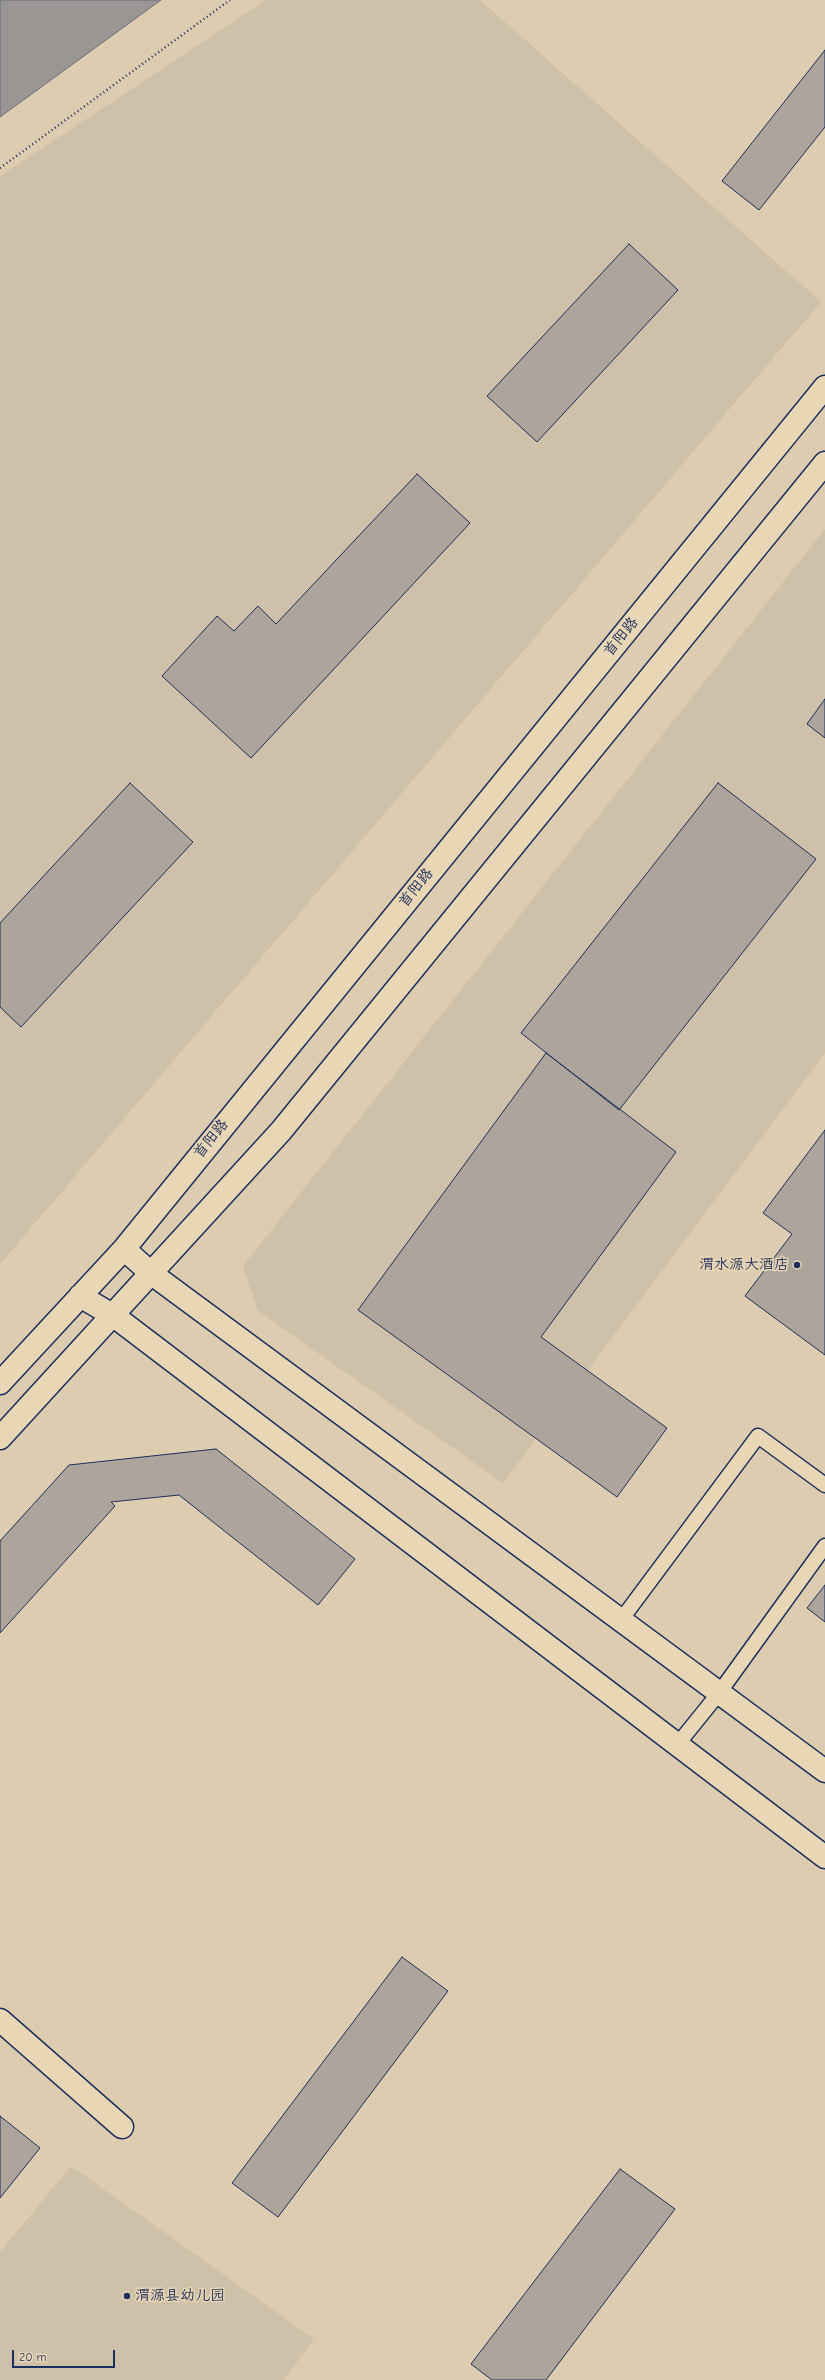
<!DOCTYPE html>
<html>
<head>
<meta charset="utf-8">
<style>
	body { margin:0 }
	#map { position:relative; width:825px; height:2380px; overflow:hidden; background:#ddccaf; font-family:"Comic Neue",sans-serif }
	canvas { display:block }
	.scale { position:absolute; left:12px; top:2350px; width:103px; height:18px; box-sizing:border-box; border:2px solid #1b2f5e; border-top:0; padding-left:5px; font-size:12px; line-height:14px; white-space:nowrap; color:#1b2f5e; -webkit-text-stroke:3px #e9d6b4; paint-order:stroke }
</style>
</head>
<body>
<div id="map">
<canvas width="825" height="2380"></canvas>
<div class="scale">20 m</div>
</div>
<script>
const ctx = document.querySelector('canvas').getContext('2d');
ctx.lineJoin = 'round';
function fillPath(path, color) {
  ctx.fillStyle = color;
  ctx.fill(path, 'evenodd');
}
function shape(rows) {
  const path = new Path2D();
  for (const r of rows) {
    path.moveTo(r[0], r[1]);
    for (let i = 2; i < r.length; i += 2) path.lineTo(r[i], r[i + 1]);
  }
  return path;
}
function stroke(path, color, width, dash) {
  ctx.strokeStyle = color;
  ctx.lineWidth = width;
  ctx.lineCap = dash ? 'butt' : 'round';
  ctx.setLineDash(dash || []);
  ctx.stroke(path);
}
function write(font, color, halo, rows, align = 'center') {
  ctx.font = font + ' "Comic Neue","LXGW WenKai TC",sans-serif';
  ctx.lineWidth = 3;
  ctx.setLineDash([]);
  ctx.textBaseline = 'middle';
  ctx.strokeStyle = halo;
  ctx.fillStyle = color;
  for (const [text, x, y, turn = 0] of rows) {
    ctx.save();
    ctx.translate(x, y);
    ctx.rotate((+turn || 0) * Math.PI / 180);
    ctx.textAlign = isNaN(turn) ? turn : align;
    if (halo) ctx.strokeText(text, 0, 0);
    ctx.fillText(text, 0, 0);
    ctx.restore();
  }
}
fillPath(shape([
	[266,0,480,0,821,302,0,1264,0,176],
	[825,529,825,1053,503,1483,258,1311,243,1266],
	[71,2166,314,2339,284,2380,0,2380,0,2252]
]), '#cfc0a9');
const water = shape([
	[0,0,161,0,0,117,0,0]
]);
fillPath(water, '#9a9693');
stroke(water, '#676d7e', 1);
const building = shape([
	[825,50,825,127,759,210,722,181,825,50],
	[629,244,678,290,537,442,487,396,629,244],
	[417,474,470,523,251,758,162,676,217,616,234,631,258,606,276,624,417,474],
	[825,699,825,738,807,724,825,699],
	[130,783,193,842,21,1027,0,1007,0,923,130,783],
	[718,783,816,859,619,1110,521,1033,718,783],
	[546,1053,676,1152,541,1337,667,1428,617,1497,358,1310,546,1053],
	[825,1130,825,1355,745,1296,792,1234,763,1213,825,1130],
	[216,1449,355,1559,318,1605,179,1495,111,1502,115,1506,0,1633,0,1541,69,1465,216,1449],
	[825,1585,825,1622,807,1608,825,1585],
	[402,1957,448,1991,278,2217,232,2183,402,1957],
	[0,2116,40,2148,0,2198,0,2116],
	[620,2169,675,2209,546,2380,492,2380,471,2364,620,2169]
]);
fillPath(building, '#ada59b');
stroke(building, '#1b2f5e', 1);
const lane = shape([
	[621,1620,758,1436,825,1485],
	[677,1745,719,1693,825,1546]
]);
const street = shape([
	[0,2020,122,2127]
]);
const secondary = shape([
	[124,1249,152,1274,825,1771],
	[80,1296,114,1316,825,1857],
	[0,1383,124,1249,825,387],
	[0,1438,281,1131,825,463]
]);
stroke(lane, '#1b2f5e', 17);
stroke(street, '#1b2f5e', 25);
stroke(secondary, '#1b2f5e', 25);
stroke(shape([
	[0,168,230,0]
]), '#1b2f5e', 2.5, [1, 3]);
stroke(lane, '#e9d6b4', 14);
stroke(street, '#e9d6b4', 22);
stroke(secondary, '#e9d6b4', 22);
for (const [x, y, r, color] of [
	[797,1265,4,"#1b2f5e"],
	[127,2296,4,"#1b2f5e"]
]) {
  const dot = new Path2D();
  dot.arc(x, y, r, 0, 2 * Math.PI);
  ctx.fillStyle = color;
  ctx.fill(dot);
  stroke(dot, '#e9d6b4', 1.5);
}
write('15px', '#1b2f5e', '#e9d6b4', [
	["首阳路",621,637,-51],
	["首阳路",416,888,-51],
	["首阳路",211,1139,-51]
]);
write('15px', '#1b2f5e', '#e9d6b4', [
	["渭水源大酒店",789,1265],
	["渭源县幼儿园",135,2296,"left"]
], 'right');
</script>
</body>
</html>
